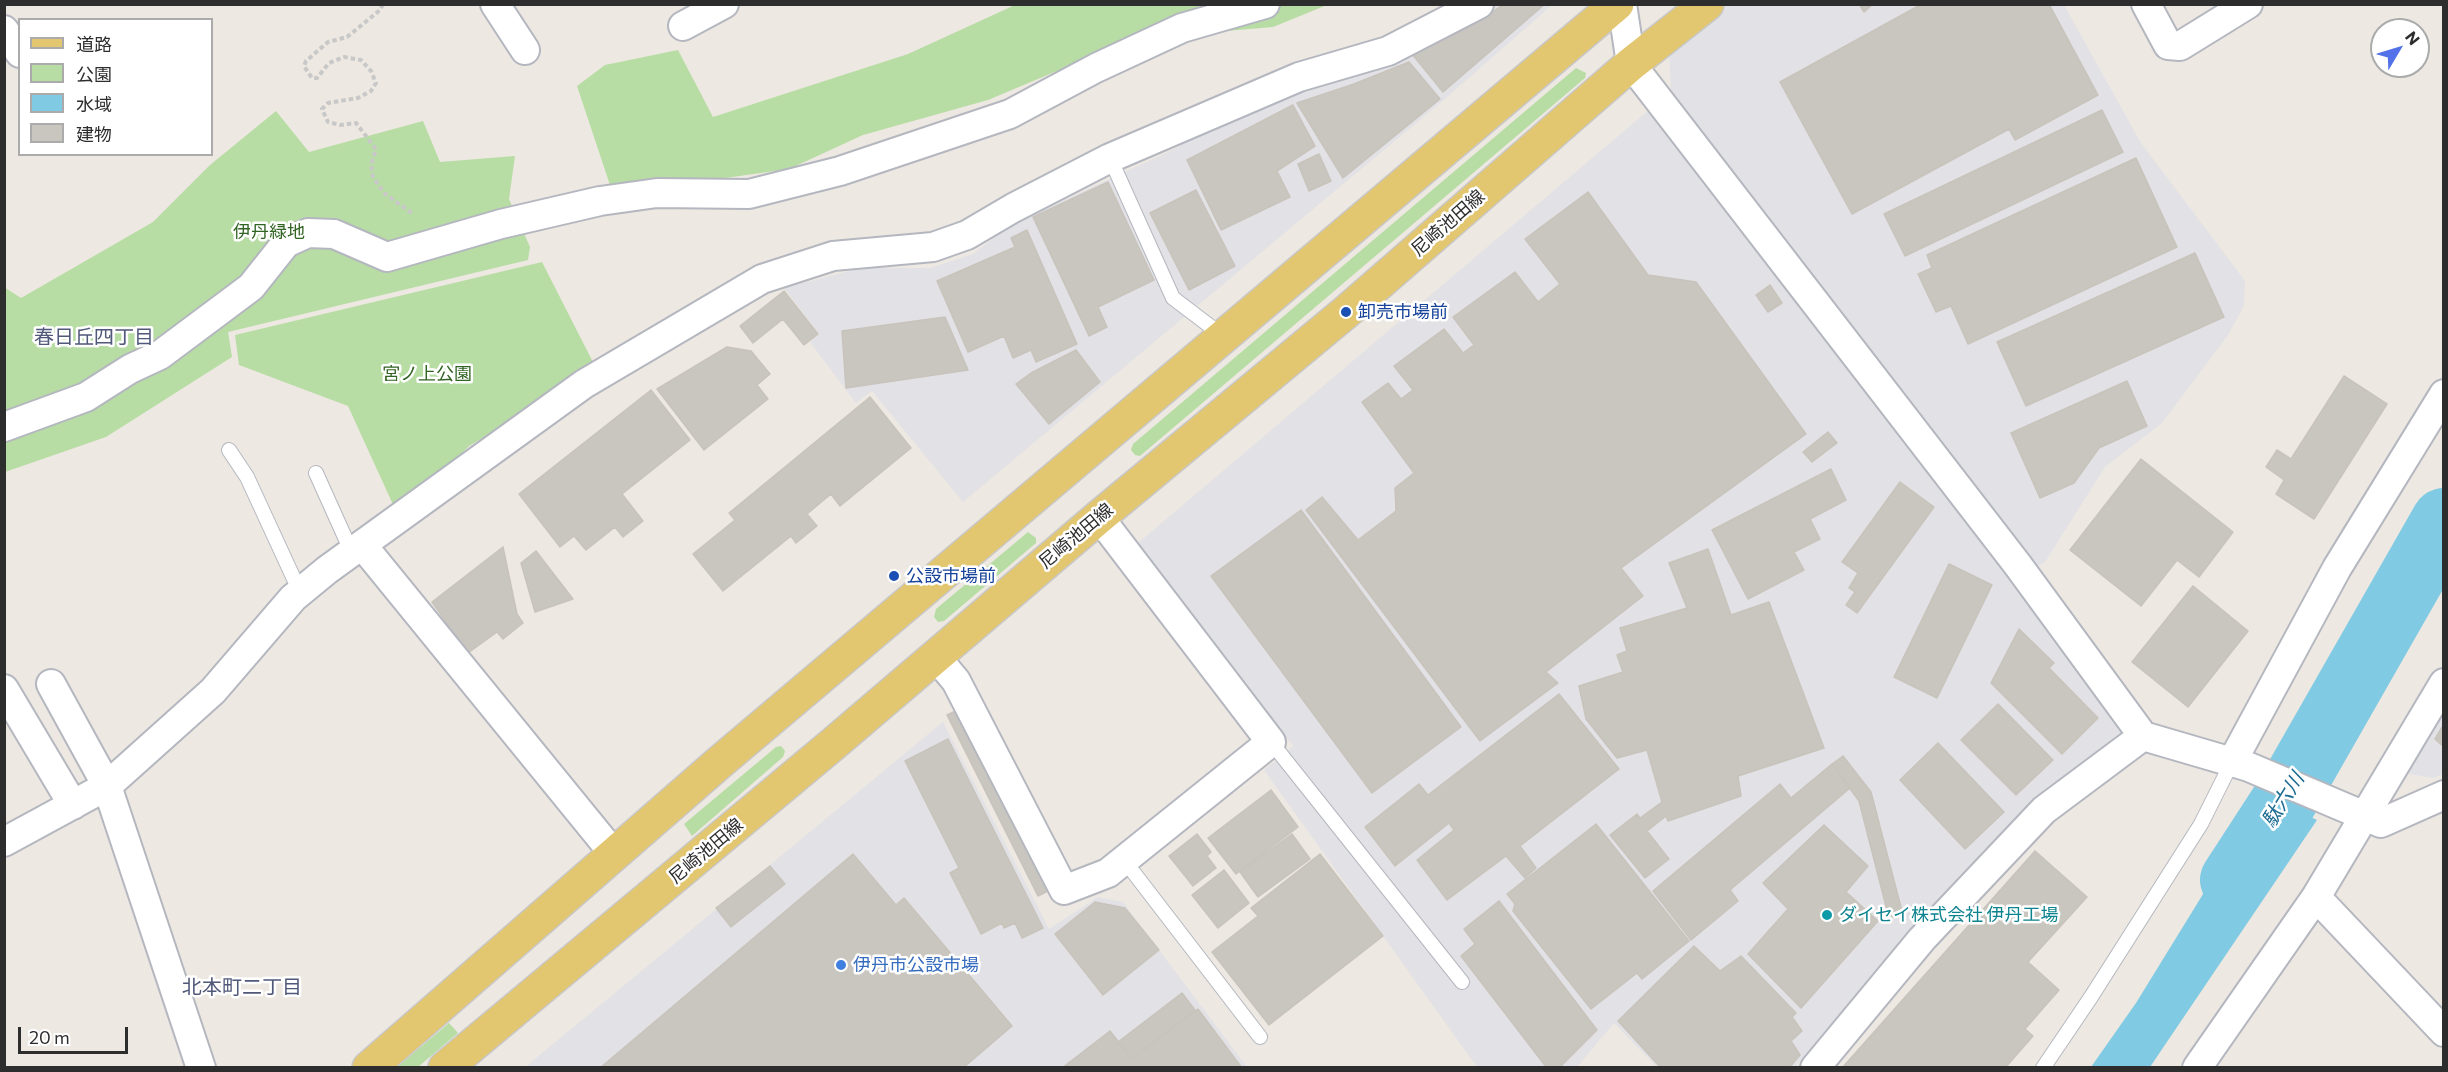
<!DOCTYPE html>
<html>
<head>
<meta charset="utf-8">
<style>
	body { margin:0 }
	#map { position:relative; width:2448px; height:1072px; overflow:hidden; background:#ede8e1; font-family:Commissioner,"Noto Sans JP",sans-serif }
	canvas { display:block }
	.frame { position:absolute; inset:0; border:6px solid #2d2d2d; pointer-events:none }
	.legend { position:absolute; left:18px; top:18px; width:195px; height:138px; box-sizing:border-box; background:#fff; border:2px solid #ababab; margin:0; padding:8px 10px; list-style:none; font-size:18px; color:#2d2d2d }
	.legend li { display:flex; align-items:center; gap:12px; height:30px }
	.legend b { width:30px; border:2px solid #ababab }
	.north { position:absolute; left:2370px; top:18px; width:60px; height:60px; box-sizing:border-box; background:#fff; border:2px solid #ababab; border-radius:50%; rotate:52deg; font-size:16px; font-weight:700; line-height:24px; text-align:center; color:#2d2d2d }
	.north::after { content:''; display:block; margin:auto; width:21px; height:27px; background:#5371e8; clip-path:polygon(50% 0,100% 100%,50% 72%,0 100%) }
	.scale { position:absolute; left:18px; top:1027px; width:110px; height:27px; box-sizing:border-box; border:3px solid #2d2d2d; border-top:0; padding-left:8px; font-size:18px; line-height:21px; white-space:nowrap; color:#2d2d2d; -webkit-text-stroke:4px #fff; paint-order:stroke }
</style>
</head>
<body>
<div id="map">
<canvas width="2448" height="1072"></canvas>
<div class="frame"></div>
<ul class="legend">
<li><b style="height:8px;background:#e3c670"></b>道路</li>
<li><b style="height:16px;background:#b8dda4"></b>公園</li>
<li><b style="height:16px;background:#80cae3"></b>水域</li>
<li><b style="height:16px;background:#c9c6bf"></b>建物</li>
</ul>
<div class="north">N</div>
<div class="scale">20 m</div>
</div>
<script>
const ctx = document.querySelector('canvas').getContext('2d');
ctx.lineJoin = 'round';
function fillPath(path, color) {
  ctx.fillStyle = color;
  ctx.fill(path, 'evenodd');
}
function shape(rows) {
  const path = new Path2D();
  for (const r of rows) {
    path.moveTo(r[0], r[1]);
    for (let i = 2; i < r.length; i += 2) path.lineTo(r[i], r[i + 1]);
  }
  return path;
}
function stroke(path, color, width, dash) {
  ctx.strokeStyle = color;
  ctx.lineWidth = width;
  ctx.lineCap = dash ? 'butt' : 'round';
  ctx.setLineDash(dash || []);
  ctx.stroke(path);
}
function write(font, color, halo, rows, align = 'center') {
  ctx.font = font + ' Commissioner,"Noto Sans JP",sans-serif';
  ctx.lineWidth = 5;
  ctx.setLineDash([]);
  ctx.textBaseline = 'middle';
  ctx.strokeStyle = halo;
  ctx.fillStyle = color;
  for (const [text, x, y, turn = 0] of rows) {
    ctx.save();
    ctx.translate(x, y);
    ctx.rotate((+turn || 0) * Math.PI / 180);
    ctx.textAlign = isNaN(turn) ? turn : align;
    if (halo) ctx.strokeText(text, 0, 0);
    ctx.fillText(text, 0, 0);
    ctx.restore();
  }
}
fillPath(shape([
	[1492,5,1552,5,1446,98,963,502,872,391,856,403,810,342,819,334,784,288,861,268,930,268,973,254,1012,224,1177,148,1189,139],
	[1728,5,2064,5,2141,143,2245,281,2244,306,2228,335,2162,423,2105,467,2045,562,2036,567,1671,92,1669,54],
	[1650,109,2128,728,2124,735,2088,759,1998,836,1795,1067,1657,1067,1614,1023,1577,1067,1477,1067,1264,770,1293,746,1138,543],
	[2443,700,2443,774,2434,778,2403,773],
	[943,722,1049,929,1098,897,1123,902,1247,1067,524,1068]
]), '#e2e1e6');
fillPath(shape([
	[1015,5,1327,5,1273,27,1133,39,988,100,863,135,789,169,697,182,611,188,577,86,605,65,678,50,713,117,908,54],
	[1576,68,1586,73,1585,78,1140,456,1135,455,1131,450,1133,444],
	[276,111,309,152,423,121,440,162,515,156,509,199,530,247,528,260,228,332,232,357,106,437,5,472,4,287,21,298,153,222,210,165],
	[542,262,597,370,469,446,433,482,395,509,348,406,239,365,235,335],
	[1028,532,1036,538,1036,543,944,621,938,622,934,617,936,609],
	[781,746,785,751,783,757,692,836,684,824,776,747],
	[449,1023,458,1033,418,1067,397,1067]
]), '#b8dda4');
fillPath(shape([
	[2264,795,2317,820,2150,1067,2091,1067,2136,1003]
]), '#80cae3');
stroke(shape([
	[2233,880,2283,803,2444,521]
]), '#80cae3', 66);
const building = shape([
	[1504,4,1545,4,1443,92,1412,54,1470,27,1504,4],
	[1859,4,1873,4,1864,12,1859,4],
	[1922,4,2049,4,2098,95,2015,140,2009,129,1852,214,1780,82,1922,4],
	[1409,62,1440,99,1343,178,1297,103,1354,84,1409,62],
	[1293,105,1315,146,1277,171,1290,197,1221,230,1187,160,1293,105],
	[2102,110,2123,152,1905,256,1884,214,2102,110],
	[1319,154,1331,181,1309,191,1298,164,1319,154],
	[2136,158,2177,247,1968,344,1951,306,1936,312,1918,274,1932,268,1927,255,2136,158],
	[1108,182,1154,280,1098,307,1107,327,1089,336,1033,217,1108,182],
	[1196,190,1235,266,1189,290,1150,213,1196,190],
	[1588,192,1648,275,1696,282,1806,434,1621,568,1643,596,1546,672,1558,683,1480,741,1306,510,1322,497,1358,540,1396,511,1395,488,1414,473,1362,402,1388,383,1401,399,1413,390,1394,366,1444,329,1463,353,1474,345,1453,317,1515,272,1538,302,1560,284,1525,239,1588,192],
	[1027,230,1077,344,1036,362,1031,350,1013,358,1004,336,968,352,937,281,1015,247,1011,238,1027,230],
	[2195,253,2224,317,2026,406,1997,342,2195,253],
	[1770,285,1782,303,1768,312,1756,295,1770,285],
	[784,291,818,334,804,345,783,319,753,343,740,326,784,291],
	[945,317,968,370,846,388,842,331,945,317],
	[727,347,751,351,770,374,757,385,768,399,704,450,657,389,727,347],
	[1076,350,1100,382,1049,424,1016,384,1031,373,1076,350],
	[2344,376,2387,404,2314,519,2276,494,2284,480,2266,467,2277,450,2291,459,2344,376],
	[2127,381,2147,426,2099,448,2074,483,2040,498,2011,433,2127,381],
	[651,390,690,440,622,494,643,521,623,537,615,527,586,550,574,536,560,547,519,494,651,390],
	[870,397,911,448,840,506,831,494,807,514,817,526,796,543,791,536,723,591,693,554,735,520,729,513,870,397],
	[1828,432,1837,443,1812,462,1803,452,1828,432],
	[2141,459,2233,532,2199,577,2177,560,2141,606,2070,550,2141,459],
	[1831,469,1846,500,1810,519,1820,539,1794,552,1804,570,1748,599,1712,530,1831,469],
	[1900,482,1934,507,1857,613,1846,605,1855,592,1849,588,1858,573,1842,562,1900,482],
	[1301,510,1461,727,1372,793,1211,576,1301,510],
	[503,547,517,614,523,623,503,639,497,632,468,653,432,602,503,547],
	[1708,549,1731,615,1769,602,1824,748,1738,776,1741,796,1668,821,1666,816,1647,831,1669,859,1645,878,1610,835,1637,814,1640,818,1662,802,1647,750,1617,758,1586,719,1579,686,1623,672,1617,655,1627,651,1620,628,1687,608,1669,563,1708,549],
	[536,551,573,599,535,612,521,563,536,551],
	[1949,564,1992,585,1937,698,1894,677,1949,564],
	[2193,586,2248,631,2188,707,2132,662,2193,586],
	[2019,629,2054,663,2049,668,2098,718,2062,754,1991,683,2019,629],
	[1559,694,1619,769,1520,846,1536,868,1525,878,1506,856,1447,900,1417,860,1454,830,1449,823,1395,866,1365,827,1419,784,1428,795,1559,694],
	[1998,704,2053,760,2016,795,1961,740,1998,704],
	[958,710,1050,890,1038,896,947,715,958,710],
	[2444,724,2444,747,2435,739,2444,724],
	[948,739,1043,928,1022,938,1015,923,1004,928,1002,923,981,934,950,873,959,868,905,761,948,739],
	[1938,743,2004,812,1965,849,1900,780,1938,743],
	[1843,756,1871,792,1903,915,1889,918,1859,801,1832,764,1843,756],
	[1832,764,1850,788,1730,890,1738,901,1691,940,1653,891,1780,784,1791,798,1832,764],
	[1271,790,1298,827,1236,874,1208,838,1271,790],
	[1596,824,1689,941,1642,979,1637,973,1591,1009,1513,911,1515,904,1507,894,1596,824],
	[1824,825,1868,866,1846,892,1878,921,1801,1008,1748,954,1788,909,1763,883,1824,825],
	[1197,834,1211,852,1207,856,1216,868,1193,886,1169,856,1197,834],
	[1292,834,1310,859,1258,897,1240,872,1292,834],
	[2035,851,2087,897,2028,962,2059,990,2025,1029,2033,1036,2005,1068,1842,1068,2035,851],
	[853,854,896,905,904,898,1012,1026,963,1068,600,1068,853,854],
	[1320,854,1383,936,1269,1025,1212,952,1258,916,1251,908,1320,854],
	[770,866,785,884,731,927,716,908,770,866],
	[1224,870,1249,903,1218,928,1192,895,1224,870],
	[1499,901,1597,1030,1559,1068,1547,1068,1461,956,1475,944,1464,929,1499,901],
	[1095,902,1125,908,1159,950,1103,995,1055,934,1095,902],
	[1694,946,1720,971,1741,956,1796,1013,1792,1017,1802,1031,1791,1041,1800,1055,1789,1068,1661,1068,1618,1021,1694,946],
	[1182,993,1195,1010,1132,1059,1118,1042,1182,993],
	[1198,1009,1242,1068,1062,1068,1110,1031,1132,1059,1198,1009]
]);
fillPath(building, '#c9c6bf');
stroke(building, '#c8c3bb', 1.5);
const lane = shape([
	[1110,158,1173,298,1223,336],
	[229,450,247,477,300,592],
	[316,473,352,553],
	[1271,742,1462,982],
	[1124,860,1260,1037],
	[2043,1068,2091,997,2201,824,2232,762]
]);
const street = shape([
	[495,4,525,50],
	[1622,4,1631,64,2017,564,2143,736,2249,767,2381,823,2444,795],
	[2146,4,2168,45,2180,46,2248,4],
	[683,26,724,4],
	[4,30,20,53],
	[4,427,86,397,130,369,160,355,251,287,286,243,308,233,334,234,387,257,501,224,600,201,657,193,749,194,840,171,1010,114,1096,68,1182,28,1265,4],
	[363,546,614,854],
	[936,657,956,681,1064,890,1108,873,1271,742,1099,517],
	[51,684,107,786,201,1068],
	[4,689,73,805],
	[2232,762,2337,568,2444,394],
	[4,842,107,786,213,691,293,598,327,570,584,384,762,279,833,256,933,247,967,235,1013,208,1110,158,1299,77,1388,51,1479,4],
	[2316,897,2444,1032],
	[1815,1068,1922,939,2044,810,2143,736],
	[2197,1068,2316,897,2444,683]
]);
const primary = shape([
	[369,1068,720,762,1617,4],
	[445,1068,832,745,1099,517,1346,312,1631,64,1707,4]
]);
stroke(lane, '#b4b7bf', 16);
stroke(street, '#b4b7bf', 32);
stroke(primary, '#c8c8c8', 36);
stroke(shape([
	[383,4,380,10,347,37,328,42,306,61,304,66,312,78,317,78,329,63,344,57,361,60,371,71,376,83,371,91,358,98,328,103,322,109,328,122,340,125,356,123,376,149,371,165,373,177,384,193,413,214]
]), '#c8c8c8', 4, [4.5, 3]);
stroke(lane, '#fff', 14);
stroke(street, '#fff', 28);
stroke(primary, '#e3c670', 33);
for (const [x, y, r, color] of [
	[1346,312,6,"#1a4fb4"],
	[894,576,6,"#1a4fb4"],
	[1827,915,6,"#0f9aa8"],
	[841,965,6,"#3f7fe0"]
]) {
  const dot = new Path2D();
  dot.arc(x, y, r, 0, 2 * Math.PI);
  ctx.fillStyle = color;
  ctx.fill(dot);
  stroke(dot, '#fff', 2);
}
write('18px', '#2d2d2d', '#fff', [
	["尼崎池田線",1448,223,-41],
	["尼崎池田線",1076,536,-40],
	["尼崎池田線",706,851,-40]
]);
write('18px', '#326423', '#fff', [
	["伊丹緑地",269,232],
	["宮ノ上公園",427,374]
]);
write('18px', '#164399', '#fff', [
	["卸売市場前",1358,312],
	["公設市場前",906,576]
], 'left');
write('18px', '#0d838f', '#fff', [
	["ダイセイ株式会社 伊丹工場",1839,915]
], 'left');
write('18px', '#366cbe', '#fff', [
	["伊丹市公設市場",853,965]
], 'left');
write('20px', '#51597a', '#fff', [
	["春日丘四丁目",94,337],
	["北本町二丁目",242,987]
]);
write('italic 20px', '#1c6b92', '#fff', [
	["駄六川",2283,800,-58]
]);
</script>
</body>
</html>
